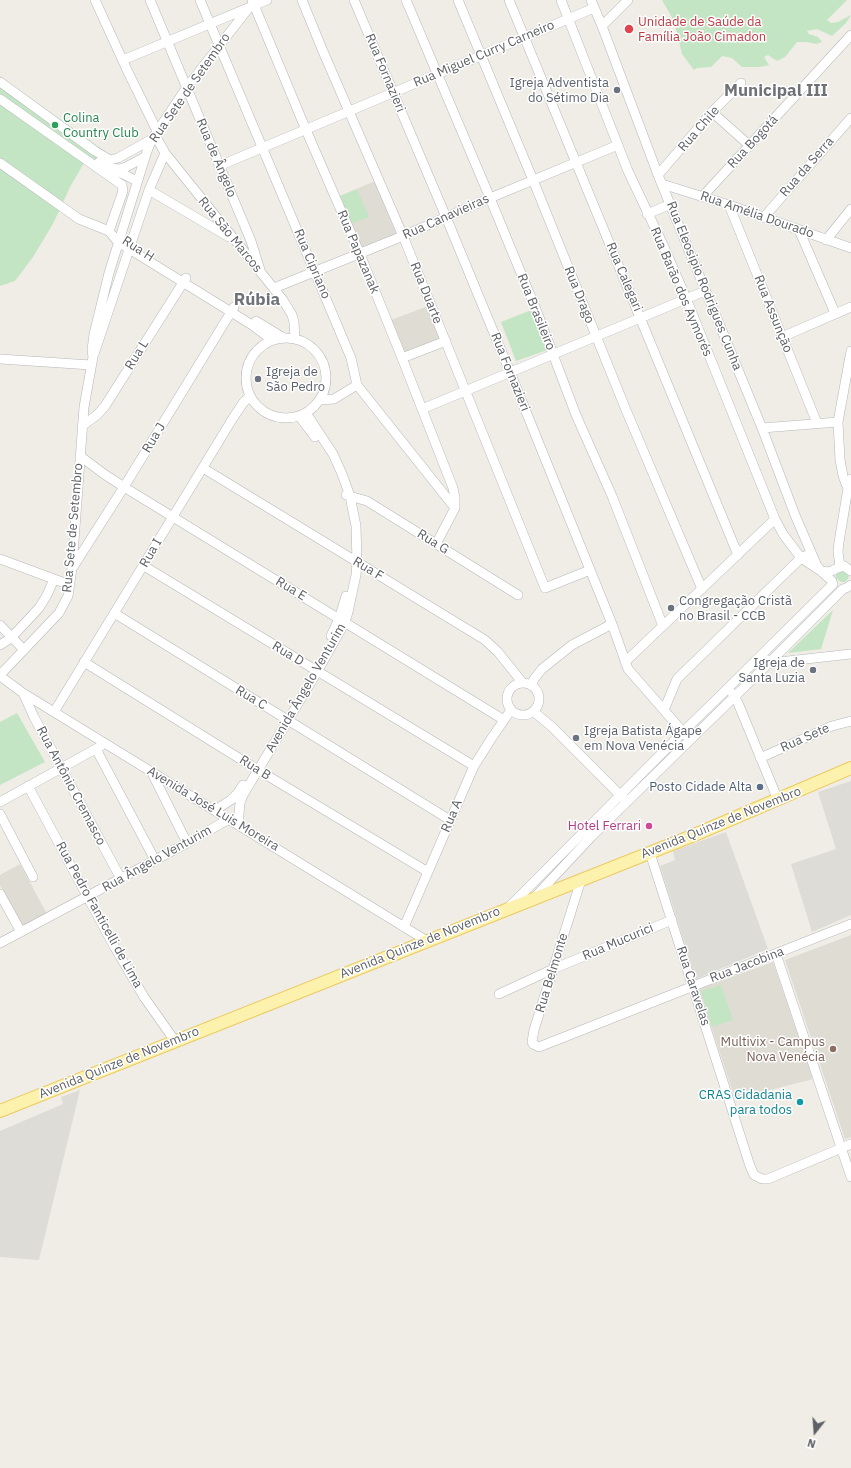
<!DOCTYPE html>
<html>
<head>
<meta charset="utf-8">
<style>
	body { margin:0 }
	#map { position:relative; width:851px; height:1468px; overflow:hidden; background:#efede5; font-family:"IBM Plex Sans",sans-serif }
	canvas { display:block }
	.north { position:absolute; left:795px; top:1412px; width:40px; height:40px; -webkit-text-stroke:3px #fff; paint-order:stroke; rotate:197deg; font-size:11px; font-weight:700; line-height:16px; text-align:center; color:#5d6065 }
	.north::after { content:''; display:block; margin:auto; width:14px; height:18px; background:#5d6065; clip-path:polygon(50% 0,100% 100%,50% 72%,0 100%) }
</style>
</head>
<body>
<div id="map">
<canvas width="851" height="1468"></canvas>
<div class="north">N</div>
</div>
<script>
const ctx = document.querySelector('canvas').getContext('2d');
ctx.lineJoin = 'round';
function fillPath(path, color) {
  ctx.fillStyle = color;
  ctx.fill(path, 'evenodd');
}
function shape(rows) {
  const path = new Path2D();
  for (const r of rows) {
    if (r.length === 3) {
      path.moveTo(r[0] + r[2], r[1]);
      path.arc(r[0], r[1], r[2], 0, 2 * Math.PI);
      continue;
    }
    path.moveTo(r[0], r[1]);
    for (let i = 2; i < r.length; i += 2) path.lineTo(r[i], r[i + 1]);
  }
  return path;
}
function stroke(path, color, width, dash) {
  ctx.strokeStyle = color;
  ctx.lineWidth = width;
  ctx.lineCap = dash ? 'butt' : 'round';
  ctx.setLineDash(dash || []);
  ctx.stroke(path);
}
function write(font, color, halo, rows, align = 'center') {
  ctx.font = font + ' "IBM Plex Sans",sans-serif';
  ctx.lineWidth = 3;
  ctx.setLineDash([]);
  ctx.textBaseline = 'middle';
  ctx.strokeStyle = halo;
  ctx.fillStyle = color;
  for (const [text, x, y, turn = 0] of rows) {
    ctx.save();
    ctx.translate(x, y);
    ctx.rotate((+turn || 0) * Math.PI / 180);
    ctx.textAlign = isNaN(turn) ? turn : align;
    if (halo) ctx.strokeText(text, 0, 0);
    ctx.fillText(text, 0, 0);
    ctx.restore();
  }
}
fillPath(shape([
	[851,781,851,915,812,932,791,864,836,849,818,792],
	[726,832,768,949,696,979,660,866,675,860,673,851],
	[80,1090,39,1260,0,1257,0,1131,63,1104,61,1097]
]), '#dedcd7');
fillPath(shape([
	[375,181,396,234,361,249,340,196],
	[428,306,443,339,405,354,391,320],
	[20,864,47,914,23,927,0,885,0,875],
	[851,935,851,1137,845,1139,785,960],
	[773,962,813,1079,735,1099,699,989]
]), '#dfdcd3');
fillPath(shape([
	[662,0,847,0,827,20,831,23,838,22,851,15,846,23,832,36,817,29,807,31,809,34,818,37,822,42,816,44,807,42,797,42,785,57,777,61,768,55,764,57,769,65,760,67,742,67,732,58,722,56,711,67,697,68,694,70,682,54,674,21],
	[0,76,110,155,98,164,87,158,70,187,54,222,33,257,15,281,0,286],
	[357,189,369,217,351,224,340,196],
	[534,309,550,349,516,361,501,322],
	[841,569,849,575,848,579,845,582,841,582,836,578,836,574],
	[833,610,821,649,788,653],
	[17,713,45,762,0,785,0,722],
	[721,985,733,1020,712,1027,701,991]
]), '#c3e5c4');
const minor = shape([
	[95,0,128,72,157,131],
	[150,0,251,241,261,273],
	[200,0,351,358,357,385,455,508],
	[252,0,306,130,360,254,402,358,453,488,455,498,455,508,436,544],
	[302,0,322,49,403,236,545,588,590,570],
	[354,0,446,217,510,372,612,624,628,669,690,740],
	[406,0,490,198,537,312,576,415,612,496,663,626],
	[458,0,533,180,626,410,702,589],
	[509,0,738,555],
	[561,0,628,171,664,247,686,298,775,519,783,534,801,558,821,571,829,572,834,570],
	[591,0,602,26,658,175,762,428,795,515,817,566,823,573,832,581],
	[602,26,628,0],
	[123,60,267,0],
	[0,82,95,151,110,160,118,158,152,139],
	[0,99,122,185,123,191,109,231],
	[712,112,750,146],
	[155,135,165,153,283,300,292,315,294,322,295,339],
	[99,162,109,168,119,169,126,167,145,157],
	[0,163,79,219,109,231,118,242,252,325,272,340],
	[219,166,594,8],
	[113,169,137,181],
	[658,175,712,112,741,83],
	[662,184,729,205,851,248],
	[149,190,229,237],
	[703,196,851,35],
	[729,205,817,423],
	[647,214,671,204],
	[764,217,851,118],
	[799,230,835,313],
	[826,240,851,209],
	[274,288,403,236,490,198,618,145],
	[256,321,284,338],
	[782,337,851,307],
	[286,378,40],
	[94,354,149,190,165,153],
	[402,358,446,341],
	[0,359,91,365],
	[320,400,334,399,357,385],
	[422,409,705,291],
	[299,416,315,437],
	[82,426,97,415,105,406,186,278],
	[762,428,838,422],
	[80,456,104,474,124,487,504,720],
	[203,468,485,640,498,652,522,682],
	[848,489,843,476,840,460,838,422,851,351],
	[346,495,367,501,518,595],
	[0,559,70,585],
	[144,566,474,766],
	[73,567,124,487,234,307],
	[840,567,838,552,839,542,847,494,851,479],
	[835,569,844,566,851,571],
	[114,613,450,820],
	[0,625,24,650],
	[331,636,339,619,346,596],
	[0,645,11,638,39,608,47,595,54,579],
	[768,660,770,662,779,662,851,654],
	[84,662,258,770,428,872],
	[625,662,775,519],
	[0,675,59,613,68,596,72,568,84,407,93,357,92,350,94,334,109,273,147,151,152,139,187,87,248,9],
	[0,676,23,693,427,941],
	[523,699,16],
	[532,685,534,679,542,669,572,645,612,624],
	[23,693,34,717,121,879],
	[732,693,738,703,778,800],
	[664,710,677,679,801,558,807,555],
	[54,712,233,418,243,403,250,396],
	[534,712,551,726,624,799],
	[96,749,155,860],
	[760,758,832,726,851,721],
	[152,773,187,843],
	[28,786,114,946,144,997,175,1041],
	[0,802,101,746],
	[215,810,231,800,237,794,243,785],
	[0,814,33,877],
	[238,825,240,803,243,795,317,672,345,622,348,612,356,575,357,562,356,526,350,496,342,474,333,454,306,413],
	[650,853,750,1166,754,1175,762,1179,768,1179,851,1144],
	[581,880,534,1030,532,1042,533,1044,539,1047,851,924],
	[0,894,21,932],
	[534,898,592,836,770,662,843,589,846,588,851,585],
	[508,908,683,732,728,688,833,584],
	[404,927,474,766,491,739,511,710],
	[0,943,187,843,229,819],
	[776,954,851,1177],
	[499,994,553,969,672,920]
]);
const major = shape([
	[0,1111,692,836,851,768]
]);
stroke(minor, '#b5b7bb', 10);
stroke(major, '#ecca61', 14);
stroke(minor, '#fff', 9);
stroke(major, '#fcf2ad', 12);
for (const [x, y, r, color] of [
	[629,29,5,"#e0444e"],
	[617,90,4,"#6b7280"],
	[55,125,4,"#2e9e5b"],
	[258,379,4,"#6b7280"],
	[671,608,4,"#6b7280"],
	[813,670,4,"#6b7280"],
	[576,738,4,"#6b7280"],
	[760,787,4,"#5c6f8a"],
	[649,826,4,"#d1479c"],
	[833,1049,4,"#8d6e63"],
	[800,1102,4,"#0f9aa8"]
]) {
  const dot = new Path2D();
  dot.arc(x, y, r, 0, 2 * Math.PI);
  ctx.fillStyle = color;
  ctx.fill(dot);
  stroke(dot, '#fff', 1.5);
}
write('13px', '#be3a42', '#fff', [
	["Unidade de Saúde da",638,22],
	["Família João Cimadon",638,37]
], 'left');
write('13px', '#5d6065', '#fff', [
	["Rua Miguel Curry Carneiro",484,54,-23],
	["Rua Fornazieri",385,73,67],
	["Rua Sete de Setembro",190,88,-55],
	["Rua Chile",699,129,-49],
	["Rua Bogotá",753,142,-47],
	["Rua de Ângelo",216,158,67],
	["Rua da Serra",807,167,-49],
	["Rua Amélia Dourado",757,215,19],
	["Rua Canavieiras",446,217,-24],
	["Rua São Marcos",230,235,51],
	["Rua H",138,249,33],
	["Rua Papazanak",358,252,67],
	["Rua Cipriano",312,264,67],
	["Rua Calegari",624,277,67],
	["Rua Eleosipio Rodrigues Cunha",704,286,68],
	["Rua Barão dos Aymorés",681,292,67],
	["Rua Duarte",426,293,68],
	["Rua Drago",579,295,68],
	["Rua Brasileiro",536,312,68],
	["Rua Assunção",773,314,68],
	["Rua L",137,355,-58],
	["Rua Fornazieri",510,372,68],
	["Rua J",154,438,-59],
	["Rua Sete de Setembro",73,528,-85],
	["Rua G",433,542,32],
	["Rua I",151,553,-60],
	["Rua F",368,569,31],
	["Rua E",291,589,31],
	["Rua D",288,654,31],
	["Avenida Ângelo Venturim",306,688,-60],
	["Rua C",251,698,31],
	["Rua Sete",805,738,-24],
	["Rua B",255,768,32],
	["Rua Antônio Cremasco",71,786,62],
	["Avenida José Luis Moreira",213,809,31],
	["Rua A",452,816,-67],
	["Avenida Quinze de Novembro",721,823,-22],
	["Rua Ângelo Venturim",157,859,-29],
	["Rua Pedro Fanticelli de Lima",99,915,61],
	["Rua Mucurici",618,942,-23],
	["Avenida Quinze de Novembro",420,943,-22],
	["Rua Jacobina",747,965,-21],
	["Rua Belmonte",552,973,-73],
	["Rua Caravelas",693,986,72],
	["Avenida Quinze de Novembro",119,1063,-22]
]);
write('13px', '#5b616d', '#fff', [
	["Igreja Adventista",609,83,"right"],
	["do Sétimo Dia",609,98,"right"],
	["Igreja de",266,372],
	["São Pedro",266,387],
	["Congregação Cristã",679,601],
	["no Brasil - CCB",679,616],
	["Igreja de",805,663,"right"],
	["Santa Luzia",805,678,"right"],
	["Igreja Batista Ágape",584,731],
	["em Nova Venécia",584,746]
], 'left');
write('13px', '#27864d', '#fff', [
	["Colina",63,118],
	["Country Club",63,133]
], 'left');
write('13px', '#4e5e75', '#fff', [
	["Posto Cidade Alta",752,787]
], 'right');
write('13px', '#b23c85', '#fff', [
	["Hotel Ferrari",641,826]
], 'right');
write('13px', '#785e54', '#fff', [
	["Multivix - Campus",825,1042],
	["Nova Venécia",825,1057]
], 'right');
write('13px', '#0d838f', '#fff', [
	["CRAS Cidadania",792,1095],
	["para todos",792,1110]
], 'right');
write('bold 17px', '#6e7277', '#fff', [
	["Municipal III",776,91],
	["Rúbia",257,300]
]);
</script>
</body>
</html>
